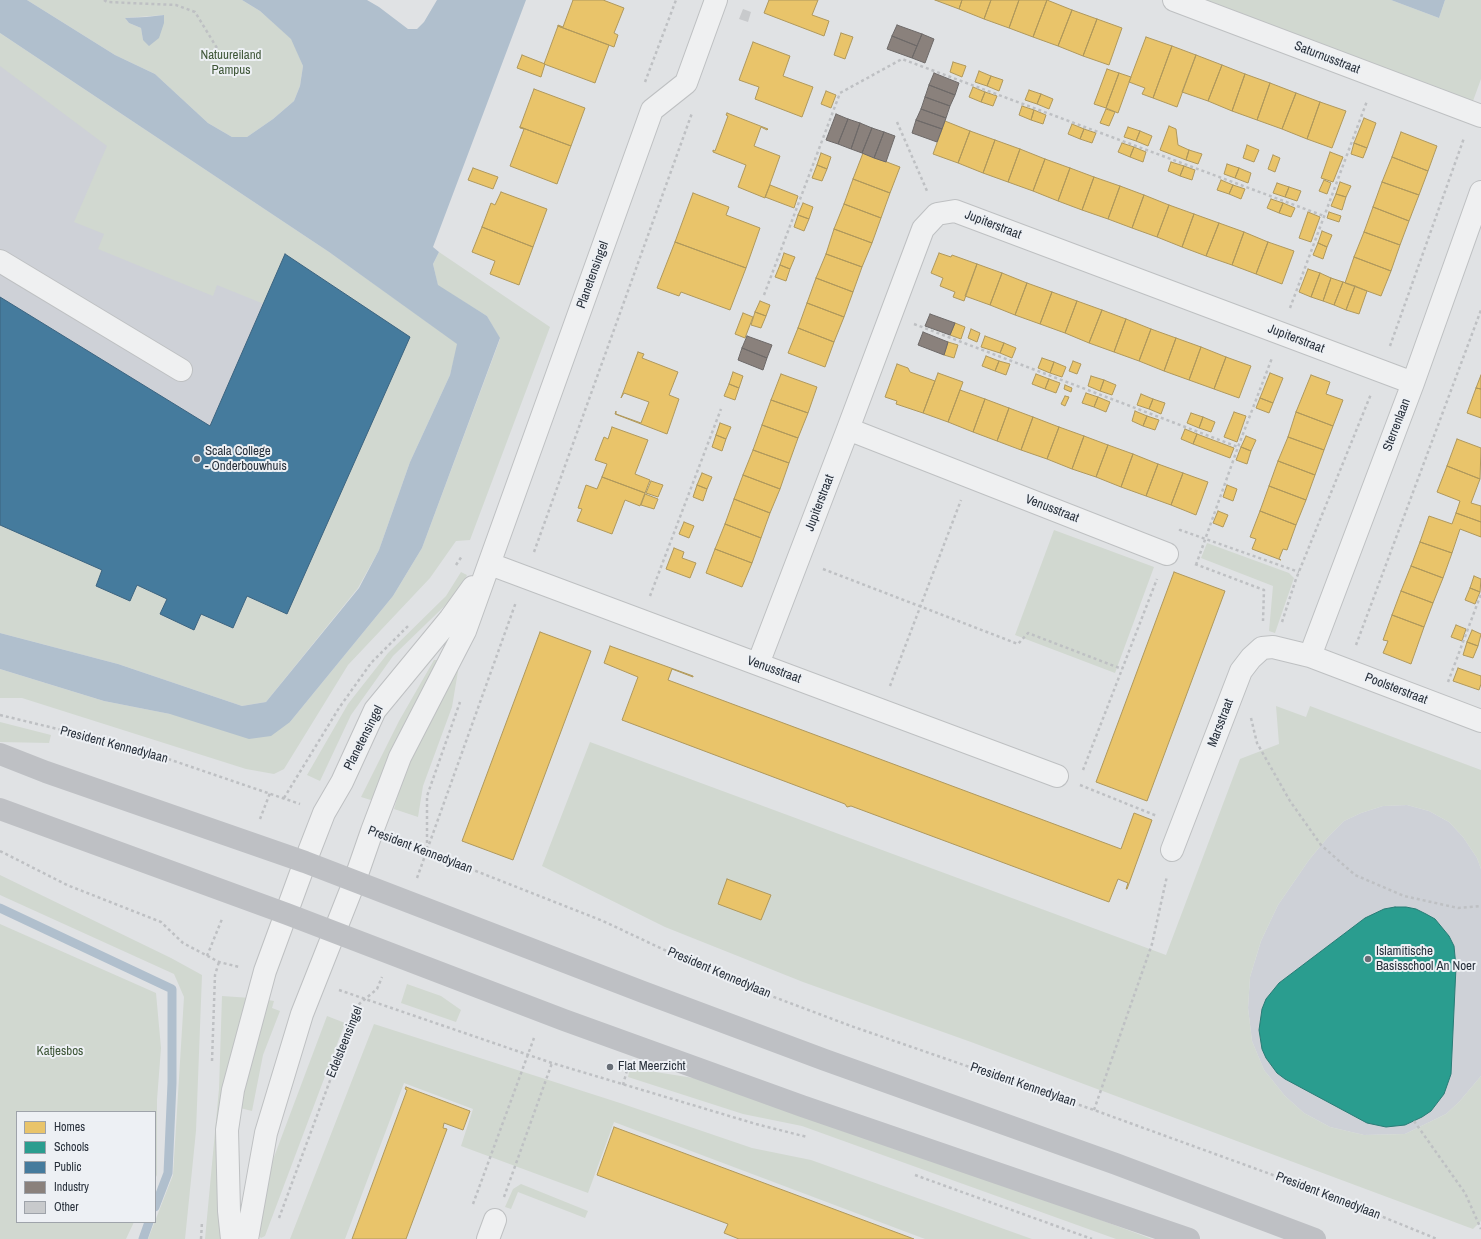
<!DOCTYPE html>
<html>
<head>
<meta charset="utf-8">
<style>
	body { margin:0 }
	#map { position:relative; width:1481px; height:1239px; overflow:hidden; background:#e0e2e4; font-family:"Archivo Narrow",sans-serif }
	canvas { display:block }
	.legend { position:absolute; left:16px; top:1111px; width:140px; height:112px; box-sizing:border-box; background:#edf0f4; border:1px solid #9ea3aa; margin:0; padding:5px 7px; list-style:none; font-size:12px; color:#28303b }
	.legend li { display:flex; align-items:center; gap:8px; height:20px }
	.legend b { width:20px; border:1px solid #9ea3aa }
</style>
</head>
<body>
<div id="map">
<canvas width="1481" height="1239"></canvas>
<ul class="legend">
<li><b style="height:11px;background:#e9c46a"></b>Homes</li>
<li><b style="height:11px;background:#2a9d8f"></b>Schools</li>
<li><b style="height:11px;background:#457b9d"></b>Public</li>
<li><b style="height:11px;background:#8a817c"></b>Industry</li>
<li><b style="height:11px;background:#c8cacc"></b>Other</li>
</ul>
</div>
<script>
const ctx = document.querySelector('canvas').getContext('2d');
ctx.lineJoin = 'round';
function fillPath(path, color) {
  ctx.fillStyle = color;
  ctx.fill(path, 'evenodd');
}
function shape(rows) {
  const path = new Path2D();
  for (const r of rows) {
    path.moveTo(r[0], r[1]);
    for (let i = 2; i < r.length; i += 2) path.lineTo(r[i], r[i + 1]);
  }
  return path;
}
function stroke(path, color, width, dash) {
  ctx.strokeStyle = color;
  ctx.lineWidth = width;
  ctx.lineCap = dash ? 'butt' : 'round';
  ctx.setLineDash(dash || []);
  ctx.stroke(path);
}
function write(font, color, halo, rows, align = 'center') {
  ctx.font = font + ' "Archivo Narrow",sans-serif';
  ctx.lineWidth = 4;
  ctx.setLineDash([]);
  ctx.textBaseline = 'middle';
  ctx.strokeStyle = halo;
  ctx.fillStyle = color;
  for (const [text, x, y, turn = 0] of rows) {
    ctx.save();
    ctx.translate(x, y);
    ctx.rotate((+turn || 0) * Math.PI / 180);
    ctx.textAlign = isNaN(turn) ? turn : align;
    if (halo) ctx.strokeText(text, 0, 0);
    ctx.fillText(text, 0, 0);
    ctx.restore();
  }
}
fillPath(shape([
	[0,54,441,344,257,685,0,613],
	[1407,805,1429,811,1449,822,1463,837,1477,858,1481,869,1481,1076,1459,1102,1446,1114,1405,1134,1364,1135,1330,1127,1304,1113,1285,1096,1264,1070,1252,1041,1248,1008,1250,977,1261,941,1278,905,1309,860,1328,837,1344,821,1361,813,1383,806]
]), '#ced1d7');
fillPath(shape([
	[27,0,242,0,260,11,292,39,303,66,300,86,294,101,273,119,247,137,232,137,208,123,155,74,115,55],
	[164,15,143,40,141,28,129,23,125,18],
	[1202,0,1391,0,1439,18,1445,0,1481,0,1481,79,1473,101],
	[0,33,329,252,458,344,450,375,410,462,379,550,358,588,266,702,242,706,118,664,0,633,0,525,102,570,96,586,130,601,137,585,167,599,160,614,194,630,201,614,233,628,247,596,287,614,409,337,285,254,264,304,217,285,213,296,98,249,104,234,74,222,107,146,0,66],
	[439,252,550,327,470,540,456,541,430,578,348,665,284,769,274,774,246,769,22,698,0,698,0,669,104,701,170,714,290,722,393,596,422,548,500,339,487,316,438,286,433,264],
	[1054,530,1154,567,1115,673,1015,635],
	[1207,543,1289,573,1294,578,1275,633,1269,631,1273,586,1201,558],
	[461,572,467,575,459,592,393,656,351,715,320,781,307,775,348,704,388,653,446,596],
	[434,660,439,660,374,801,361,797,399,721],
	[455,669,458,671,452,707,423,786,418,817,394,809,407,763],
	[1276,706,1306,717,1310,706,1481,770,1481,869,1477,858,1463,837,1449,822,1429,811,1407,805,1383,806,1361,813,1344,821,1328,837,1309,860,1278,905,1261,941,1250,977,1248,1008,1252,1041,1264,1070,1285,1096,1304,1113,1330,1127,1364,1135,1405,1134,1446,1114,1459,1102,1481,1076,1481,1221,1473,1229,971,1042,803,982,665,927,542,866,590,742,1166,955,1240,759,1279,744],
	[0,722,51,735,49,743,0,742],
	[0,875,171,958,202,975,196,1131,185,1239,148,1239,173,1175,184,997,174,974,0,895],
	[0,924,156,993,161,1048,157,1100,157,1175,155,1179,155,1112,17,1112,17,1222,134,1222,126,1239,0,1239],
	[407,984,441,996,461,1010,456,1022,401,1003],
	[222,996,251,998,219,1209,221,1239,205,1239,219,1089],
	[268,1000,274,1001,272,1008,280,1011,263,1055,252,1111,240,1108,246,1073],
	[327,1016,345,1023,265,1236,261,1238,259,1236,271,1165],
	[374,1024,620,1103,752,1148,811,1160,1032,1239,925,1239,614,1122,588,1193,461,1146,473,1109,404,1083,345,1239,290,1239],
	[630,1068,700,1079,1066,1207,1152,1239,1116,1239,802,1126,743,1114,628,1077],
	[521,1184,588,1211,585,1218,518,1192,511,1209,505,1207,513,1189]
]), '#d1d8d0');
fillPath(shape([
	[0,0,27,0,115,55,155,74,208,123,232,137,247,137,273,119,294,101,300,86,303,66,291,39,260,11,242,0,367,0,379,7,408,29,417,29,424,22,437,0,526,0,433,247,439,252,433,264,438,285,487,316,500,338,422,548,393,596,290,722,271,736,249,739,170,714,104,701,0,669,0,633,118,664,242,706,266,702,359,588,379,550,410,462,450,375,457,344,329,252,0,33],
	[1391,0,1445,0,1439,18],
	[164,15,164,23,159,38,149,46,143,40,141,28,129,23,125,18,146,17]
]), '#b0bfcd');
const homes = shape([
	[573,0,603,0,624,8,614,33,618,35,614,47,558,26,558,25,563,27,573,0],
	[769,0,818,0,812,15,829,21,824,36,764,13,769,0],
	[935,0,962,0,959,9,935,0],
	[962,0,991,0,984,19,959,9,962,0],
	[991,0,1019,0,1009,28,984,19,991,0],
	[1019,0,1047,0,1033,37,1009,28,1019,0],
	[1047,0,1072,10,1058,46,1033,37,1047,0],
	[1072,10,1097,19,1083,56,1058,46,1072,10],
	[1097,19,1122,28,1109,65,1083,56,1097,19],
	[558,26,609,45,595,83,544,64,558,26],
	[841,33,853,37,845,59,834,55,841,33],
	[1146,37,1172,46,1153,98,1142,94,1145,88,1129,82,1146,37],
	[753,42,790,56,783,76,813,87,802,117,755,99,759,87,739,80,753,42],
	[1172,46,1196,55,1177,107,1153,98,1172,46],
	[522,55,545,64,541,77,517,68,522,55],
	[1196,55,1222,65,1208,101,1182,92,1196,55],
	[953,62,966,66,962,77,950,72,953,62],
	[1222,65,1245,74,1232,111,1208,101,1222,65],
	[1107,69,1119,73,1106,108,1094,104,1107,69],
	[979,71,991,76,987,86,975,82,979,71],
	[1119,73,1131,77,1118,113,1106,108,1119,73],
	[1245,74,1270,83,1257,120,1232,111,1245,74],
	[991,76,1003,80,999,91,987,86,991,76],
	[1270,83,1296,93,1282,129,1257,120,1270,83],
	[973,87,985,92,981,102,969,97,973,87],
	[534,89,585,108,571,146,520,127,534,89],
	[1029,90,1041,94,1037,104,1025,100,1029,90],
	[826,91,836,95,831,108,821,104,826,91],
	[985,92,997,96,993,106,981,102,985,92],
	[1296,93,1320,102,1307,139,1282,129,1296,93],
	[1041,94,1053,99,1049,109,1037,104,1041,94],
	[1320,102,1346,111,1332,148,1307,139,1320,102],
	[1022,106,1034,110,1031,120,1019,115,1022,106],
	[1106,109,1115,112,1109,126,1100,123,1106,109],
	[1034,110,1046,115,1043,124,1031,120,1034,110],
	[727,113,768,129,767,130,761,127,754,146,780,156,765,198,738,187,746,165,713,152,713,150,715,151,728,116,726,115,727,113],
	[1364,118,1376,123,1367,148,1354,143,1364,118],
	[945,121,970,131,958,163,933,154,945,121],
	[1072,124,1084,129,1080,139,1068,134,1072,124],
	[1169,126,1176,129,1178,145,1189,150,1186,160,1160,150,1169,126],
	[520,127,571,146,557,184,510,166,524,129,520,128,520,127],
	[1128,127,1140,131,1136,141,1124,137,1128,127],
	[1084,129,1096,133,1092,143,1080,139,1084,129],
	[970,131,995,140,983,173,958,163,970,131],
	[1140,131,1152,136,1148,146,1136,141,1140,131],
	[1401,132,1437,146,1428,171,1392,157,1401,132],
	[995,140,1020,149,1008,182,983,173,995,140],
	[1122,143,1134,147,1130,157,1118,152,1122,143],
	[1354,143,1367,148,1363,158,1351,154,1354,143],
	[1247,145,1259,150,1254,162,1243,158,1247,145],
	[1134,147,1146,152,1143,162,1130,157,1134,147],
	[1020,149,1045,159,1033,191,1008,182,1020,149],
	[1189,150,1202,154,1198,164,1186,160,1189,150],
	[1330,152,1343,157,1333,182,1321,178,1330,152],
	[821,153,831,157,827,169,817,165,821,153],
	[863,153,900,167,890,193,853,179,863,153],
	[1273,155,1280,158,1275,172,1268,169,1273,155],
	[1392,157,1428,171,1419,195,1382,182,1392,157],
	[1045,159,1070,168,1058,201,1033,191,1045,159],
	[1171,162,1184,166,1180,176,1168,171,1171,162],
	[1227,164,1239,168,1235,178,1224,174,1227,164],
	[817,165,827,169,822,181,812,178,817,165],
	[1184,166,1195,170,1192,180,1180,176,1184,166],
	[473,168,498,177,493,189,468,180,473,168],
	[1070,168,1094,177,1082,210,1058,201,1070,168],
	[1239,168,1251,173,1248,183,1235,178,1239,168],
	[1094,177,1120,186,1108,219,1082,210,1094,177],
	[853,179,890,193,881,218,844,204,853,179],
	[1221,180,1233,185,1229,194,1217,190,1221,180],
	[1324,180,1331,183,1327,194,1319,191,1324,180],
	[1340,182,1351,186,1346,197,1336,194,1340,182],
	[1382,182,1419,195,1409,221,1373,207,1382,182],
	[1277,183,1289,187,1285,197,1273,193,1277,183],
	[770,185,798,196,794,208,765,197,770,185],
	[1233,185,1245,189,1241,199,1229,194,1233,185],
	[1120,186,1144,195,1132,228,1108,219,1120,186],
	[1289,187,1301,191,1297,201,1285,197,1289,187],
	[501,192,547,209,533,247,482,227,491,203,495,205,501,192],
	[693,193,729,207,726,215,760,228,746,268,675,242,693,193],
	[1336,194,1346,197,1342,210,1331,206,1336,194],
	[1144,195,1169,205,1157,237,1132,228,1144,195],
	[1271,199,1283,203,1279,213,1267,208,1271,199],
	[803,203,813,207,809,219,798,215,803,203],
	[1283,203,1295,208,1291,217,1279,213,1283,203],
	[844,204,881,218,872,243,834,229,844,204],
	[1169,205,1194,214,1182,247,1157,237,1169,205],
	[1373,207,1409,221,1400,245,1364,232,1373,207],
	[1308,212,1320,217,1311,242,1299,238,1308,212],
	[1329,212,1341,216,1339,222,1327,218,1329,212],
	[1194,214,1219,223,1206,256,1182,247,1194,214],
	[798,215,809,219,804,231,794,227,798,215],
	[1219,223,1244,232,1232,265,1206,256,1219,223],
	[482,227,533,247,519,285,490,274,495,261,472,252,482,227],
	[834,229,872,243,862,267,826,254,834,229],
	[1322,231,1332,235,1327,247,1318,243,1322,231],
	[1244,232,1268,242,1256,274,1232,265,1244,232],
	[1364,232,1400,245,1391,271,1354,257,1364,232],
	[675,242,746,268,730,310,681,292,679,296,657,288,675,242],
	[1268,242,1294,251,1282,284,1256,274,1268,242],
	[1318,243,1327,247,1323,259,1313,255,1318,243],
	[784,253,795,257,790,269,780,265,784,253],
	[939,253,951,257,952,255,977,264,964,301,953,297,955,292,940,286,943,278,931,273,939,253],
	[826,254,862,267,853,292,816,278,826,254],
	[1354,257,1391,271,1381,296,1345,283,1354,257],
	[977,264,1002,273,990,305,965,296,977,264],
	[780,265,790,269,786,281,775,277,780,265],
	[1308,269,1320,273,1311,297,1299,292,1308,269],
	[1002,273,1027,283,1015,315,990,305,1002,273],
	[1320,273,1331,278,1323,301,1311,297,1320,273],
	[816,278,853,292,844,317,807,303,816,278],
	[1331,278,1343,282,1334,305,1323,301,1331,278],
	[1343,282,1355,286,1346,310,1334,305,1343,282],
	[1027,283,1052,292,1040,324,1015,315,1027,283],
	[1355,286,1367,291,1359,314,1346,310,1355,286],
	[1052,292,1077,301,1065,333,1040,324,1052,292],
	[760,301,770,305,766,316,755,312,760,301],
	[1077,301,1102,310,1089,343,1065,333,1077,301],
	[807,303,844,317,834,342,798,328,807,303],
	[1102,310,1126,319,1114,352,1089,343,1102,310],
	[755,312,766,316,761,328,751,325,755,312],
	[743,313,753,317,745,338,735,334,743,313],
	[1126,319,1151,329,1139,361,1114,352,1126,319],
	[955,323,965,327,961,339,950,335,955,323],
	[798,328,834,342,825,367,788,353,798,328],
	[971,329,980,333,977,342,968,338,971,329],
	[1151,329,1176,338,1164,371,1139,361,1151,329],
	[985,336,1004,343,1000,353,981,347,985,336],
	[1176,338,1201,347,1189,380,1164,371,1176,338],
	[948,342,958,345,954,358,944,355,948,342],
	[1004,343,1016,348,1012,358,1000,353,1004,343],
	[1201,347,1226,357,1214,389,1189,380,1201,347],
	[638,352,644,354,642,358,678,372,669,395,679,399,667,434,615,414,616,411,616,414,641,423,649,402,624,393,621,398,638,352],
	[986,356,999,361,995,371,982,366,986,356],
	[1226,357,1251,366,1239,398,1214,389,1226,357],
	[1042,358,1054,362,1050,373,1038,368,1042,358],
	[999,361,1010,364,1006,375,995,371,999,361],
	[1073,361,1081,364,1077,374,1069,371,1073,361],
	[1054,362,1066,367,1062,377,1050,373,1054,362],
	[897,364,908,368,910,372,935,381,923,413,896,404,897,401,885,397,897,364],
	[733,372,743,376,739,388,729,384,733,372],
	[938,373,963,382,948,422,923,413,938,373],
	[1270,373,1283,378,1273,403,1260,398,1270,373],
	[781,374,817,387,808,413,771,400,781,374],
	[1036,374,1049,379,1045,389,1032,384,1036,374],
	[1311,375,1330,382,1326,394,1343,400,1333,426,1296,412,1311,375],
	[1481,375,1481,389,1476,388,1481,375],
	[1091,376,1104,380,1100,391,1088,386,1091,376],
	[1049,379,1060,383,1056,393,1045,389,1049,379],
	[1104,380,1116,385,1112,395,1100,391,1104,380],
	[729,384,739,388,735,400,724,396,729,384],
	[1065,385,1072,388,1071,392,1064,389,1065,385],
	[1476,388,1481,389,1481,418,1467,413,1476,388],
	[960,390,985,399,973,432,948,422,960,390],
	[1086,393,1098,397,1094,407,1082,403,1086,393],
	[1141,394,1153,399,1149,409,1137,405,1141,394],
	[1065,396,1069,397,1065,406,1061,404,1065,396],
	[1098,397,1110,402,1106,412,1094,407,1098,397],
	[1260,398,1273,403,1269,413,1256,408,1260,398],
	[985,399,1009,408,997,441,973,432,985,399],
	[1153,399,1165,403,1161,414,1149,409,1153,399],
	[771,400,808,413,798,438,762,425,771,400],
	[1009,408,1033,417,1021,450,997,441,1009,408],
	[1135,411,1147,416,1143,426,1132,421,1135,411],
	[1234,412,1246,416,1237,442,1224,437,1234,412],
	[1296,412,1333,426,1324,450,1288,437,1296,412],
	[1191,413,1203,417,1199,428,1187,423,1191,413],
	[1147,416,1159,420,1155,430,1143,426,1147,416],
	[1033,417,1059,427,1047,459,1021,450,1033,417],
	[1203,417,1215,422,1211,432,1199,428,1203,417],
	[720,423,731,427,726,439,716,435,720,423],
	[762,425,798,438,789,463,753,450,762,425],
	[612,427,648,440,635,474,650,480,645,493,602,477,607,464,595,460,604,437,608,439,612,427],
	[1059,427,1084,436,1072,469,1047,459,1059,427],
	[1185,429,1197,434,1193,444,1181,439,1185,429],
	[1197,434,1234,448,1230,458,1193,444,1197,434],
	[716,435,726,439,722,451,712,447,716,435],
	[1084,436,1108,445,1096,477,1072,469,1084,436],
	[1246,436,1256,440,1251,451,1241,447,1246,436],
	[1288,437,1324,450,1315,475,1278,461,1288,437],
	[1457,439,1481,448,1480,479,1447,466,1457,439],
	[1108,445,1133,454,1121,487,1096,477,1108,445],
	[1241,447,1251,451,1247,464,1236,460,1241,447],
	[753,450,789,463,780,489,743,475,753,450],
	[1133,454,1158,464,1146,496,1121,487,1133,454],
	[1278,461,1315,475,1306,500,1269,486,1278,461],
	[1158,464,1183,473,1171,505,1146,496,1158,464],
	[1447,466,1480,479,1471,503,1481,506,1481,522,1456,513,1460,501,1437,492,1447,466],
	[702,473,712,477,707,489,697,485,702,473],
	[1183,473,1208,482,1196,515,1171,505,1183,473],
	[743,475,780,489,770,513,734,499,743,475],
	[602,477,645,493,640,506,625,500,612,534,577,521,582,509,578,508,586,485,597,489,602,477],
	[651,481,663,485,658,497,646,493,651,481],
	[697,485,707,489,703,501,693,497,697,485],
	[1227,485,1237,489,1233,501,1223,497,1227,485],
	[1269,486,1306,500,1296,525,1260,511,1269,486],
	[645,494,658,499,654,509,641,505,645,494],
	[734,499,770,513,761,538,725,524,734,499],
	[1218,511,1228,515,1223,527,1213,523,1218,511],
	[1260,511,1296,525,1287,550,1283,549,1279,559,1281,560,1252,549,1256,539,1250,537,1260,511],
	[1456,513,1481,522,1481,537,1460,529,1452,553,1420,542,1429,516,1452,524,1456,513],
	[684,522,694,526,689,538,679,534,684,522],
	[725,524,761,538,752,563,715,549,725,524],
	[1420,542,1452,553,1443,578,1411,566,1420,542],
	[674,548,684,552,682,558,696,563,690,578,666,569,674,548],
	[715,549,752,563,742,587,706,573,715,549],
	[1411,566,1443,578,1433,603,1401,591,1411,566],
	[1174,572,1225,591,1147,801,1096,782,1174,572],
	[1474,576,1481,579,1480,592,1470,588,1474,576],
	[1470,588,1480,592,1475,604,1465,600,1470,588],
	[1401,591,1433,603,1424,627,1392,615,1401,591],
	[1392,615,1424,627,1411,664,1383,653,1388,641,1383,640,1392,615],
	[1456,625,1466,629,1462,641,1451,637,1456,625],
	[1472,630,1481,634,1478,646,1467,642,1472,630],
	[540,632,591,651,513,860,462,841,540,632],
	[1467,642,1478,646,1473,658,1463,655,1467,642],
	[610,646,693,676,693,677,672,669,668,680,1121,849,1134,813,1152,820,1127,889,1126,889,1128,883,1118,879,1109,902,851,806,847,807,845,804,622,720,638,677,604,663,610,646],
	[1458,668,1481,676,1481,684,1479,690,1453,681,1458,668],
	[727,879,771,895,761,920,718,904,727,879],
	[406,1087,470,1111,463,1130,444,1123,443,1128,447,1129,406,1239,352,1239,407,1090,405,1089,406,1087],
	[614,1127,914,1239,739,1239,724,1233,728,1224,597,1175,614,1127]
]);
fillPath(homes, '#e9c46a');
stroke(homes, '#af985c', 1);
const schools = shape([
	[1395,907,1406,907,1416,909,1426,914,1435,919,1449,936,1454,946,1456,967,1451,1074,1444,1094,1431,1111,1422,1117,1405,1125,1386,1127,1367,1123,1285,1079,1277,1073,1266,1058,1262,1049,1259,1030,1262,1009,1266,999,1279,983,1365,918,1384,909,1395,907]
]);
fillPath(schools, '#2a9d8f');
stroke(schools, '#297c76', 1);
const public = shape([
	[285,254,410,337,287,614,247,596,233,628,201,614,194,630,160,614,167,599,137,585,130,601,96,586,102,570,0,525,0,297,210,426,285,254]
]);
fillPath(public, '#457b9d');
stroke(public, '#3c6480', 1);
const industry = shape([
	[897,25,922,34,917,46,892,36,897,25],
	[922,34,934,39,925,63,912,58,922,34],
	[892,36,917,46,912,58,887,49,892,36],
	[934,73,959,83,955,95,929,85,934,73],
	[929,85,955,95,950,106,925,97,929,85],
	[925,97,950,106,946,118,921,109,925,97],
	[921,109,946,118,942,129,916,120,921,109],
	[836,114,848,119,838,144,826,140,836,114],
	[848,119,860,123,851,149,838,144,848,119],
	[916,120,942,129,937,142,912,133,916,120],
	[860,123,872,128,862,153,851,149,860,123],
	[872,128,884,132,874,158,862,153,872,128],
	[884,132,895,136,886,162,874,158,884,132],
	[930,314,955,323,950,335,925,326,930,314],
	[923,332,948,342,944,355,918,345,923,332],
	[747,336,772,345,767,358,742,348,747,336],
	[742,348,767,358,763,370,738,360,742,348]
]);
fillPath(industry, '#8a817c');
stroke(industry, '#6d6968', 1);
stroke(shape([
	[0,908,172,989,172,1083,168,1173,155,1207],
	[143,1239,149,1222]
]), '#b0bfcd', 9);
fillPath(shape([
	[743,9,751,12,748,22,739,19]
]), '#c8cacc');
const street = shape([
	[1174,0,1481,116],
	[0,261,181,370],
	[848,429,1167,554],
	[490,564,1057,776],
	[1310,656,1413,383,1481,192],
	[758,664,848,429,923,229,937,214,955,211,1413,383],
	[1172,850,1241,671,1251,658,1262,648,1273,647,1310,656,1481,721],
	[232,1239,229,1211,227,1130,233,1090,265,971,305,862,324,813,342,782,375,710,450,619,473,587],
	[247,1239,266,1133,302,1014,355,880,372,831,400,757,465,631,652,110,686,83,716,0],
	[488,1239,495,1220]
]);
stroke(street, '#bec0c2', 24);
stroke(shape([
	[104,0,107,2,176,5,195,12,220,53],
	[645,82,676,0],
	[897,122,927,191],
	[764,295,840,93,902,59,1324,216],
	[1290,308,1367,101],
	[914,324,1238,447],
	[1390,346,1464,138],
	[1180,531,1180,530,1299,572],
	[534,552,692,113],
	[1195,564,1264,590,1263,621],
	[456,565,462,556],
	[1196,565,1238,447,1272,358],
	[823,569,1018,644,1028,633,1122,669],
	[650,596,721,409],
	[1282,622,1296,579,1371,394],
	[1356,645,1481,310],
	[1448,682,1481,594],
	[890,686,961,500],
	[0,715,136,748,300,804],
	[1251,718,1257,743,1290,801,1321,845,1355,875,1404,896,1458,908,1481,906],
	[1083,770,1157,579],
	[1080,785,1157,816],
	[284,798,339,708,371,663,410,624],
	[260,819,270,793],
	[397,840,603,921,726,979,851,1026,1094,1110,1339,1199,1437,1239],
	[427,849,427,796,460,702],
	[0,851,67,885,161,922,183,943,219,962,239,967],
	[417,878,516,602],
	[207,956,222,919],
	[339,990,552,1063,756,1124,807,1137],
	[212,1061,215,975,219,962],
	[623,1085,627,1070],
	[1094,1110,1152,944,1167,876],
	[1414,1121,1465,1193,1481,1229],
	[915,1175,1092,1239],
	[504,1197,552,1063],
	[473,1204,534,1038],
	[279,1218,358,1005,377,989,382,977],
	[201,1239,202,1222]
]), '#bec0c3', 2.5, [3, 3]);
stroke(street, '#eff0f1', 22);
stroke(shape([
	[0,754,46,772,305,862,643,992,825,1060,1116,1164,1315,1239],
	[0,809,287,914,564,1020,802,1106,1189,1239]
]), '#bec0c4', 22);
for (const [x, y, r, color] of [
	[197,459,4,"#686e76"],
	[1368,959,4,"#686e76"],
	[610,1067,4,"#686e76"]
]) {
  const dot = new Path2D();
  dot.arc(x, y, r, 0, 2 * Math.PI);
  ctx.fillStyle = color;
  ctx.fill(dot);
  stroke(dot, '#edf0f4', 1.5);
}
write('13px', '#3e5637', '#edf0f4', [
	["Natuureiland",231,56],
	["Pampus",231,71],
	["Katjesbos",60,1052]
]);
write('13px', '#28303b', '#edf0f4', [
	["Saturnusstraat",1327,58,21],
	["Jupiterstraat",993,225,21],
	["Planetensingel",593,275,-70],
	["Jupiterstraat",1296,339,21],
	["Sterrenlaan",1397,425,-69],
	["Jupiterstraat",820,503,-69],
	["Venusstraat",1052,509,21],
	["Venusstraat",774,670,20],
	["Poolsterstraat",1396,689,21],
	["Marsstraat",1221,723,-69],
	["Planetensingel",364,738,-63],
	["President Kennedylaan",114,745,15],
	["President Kennedylaan",420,850,21],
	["President Kennedylaan",719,973,23],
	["Edelsteensingel",345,1042,-68],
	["President Kennedylaan",1023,1085,19],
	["President Kennedylaan",1328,1196,21]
]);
write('13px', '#28303b', '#edf0f4', [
	["Scala College",205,452],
	["- Onderbouwhuis",205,467],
	["Islamitische",1376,952],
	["Basisschool An Noer",1376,967],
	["Flat Meerzicht",618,1067]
], 'left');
</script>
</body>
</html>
